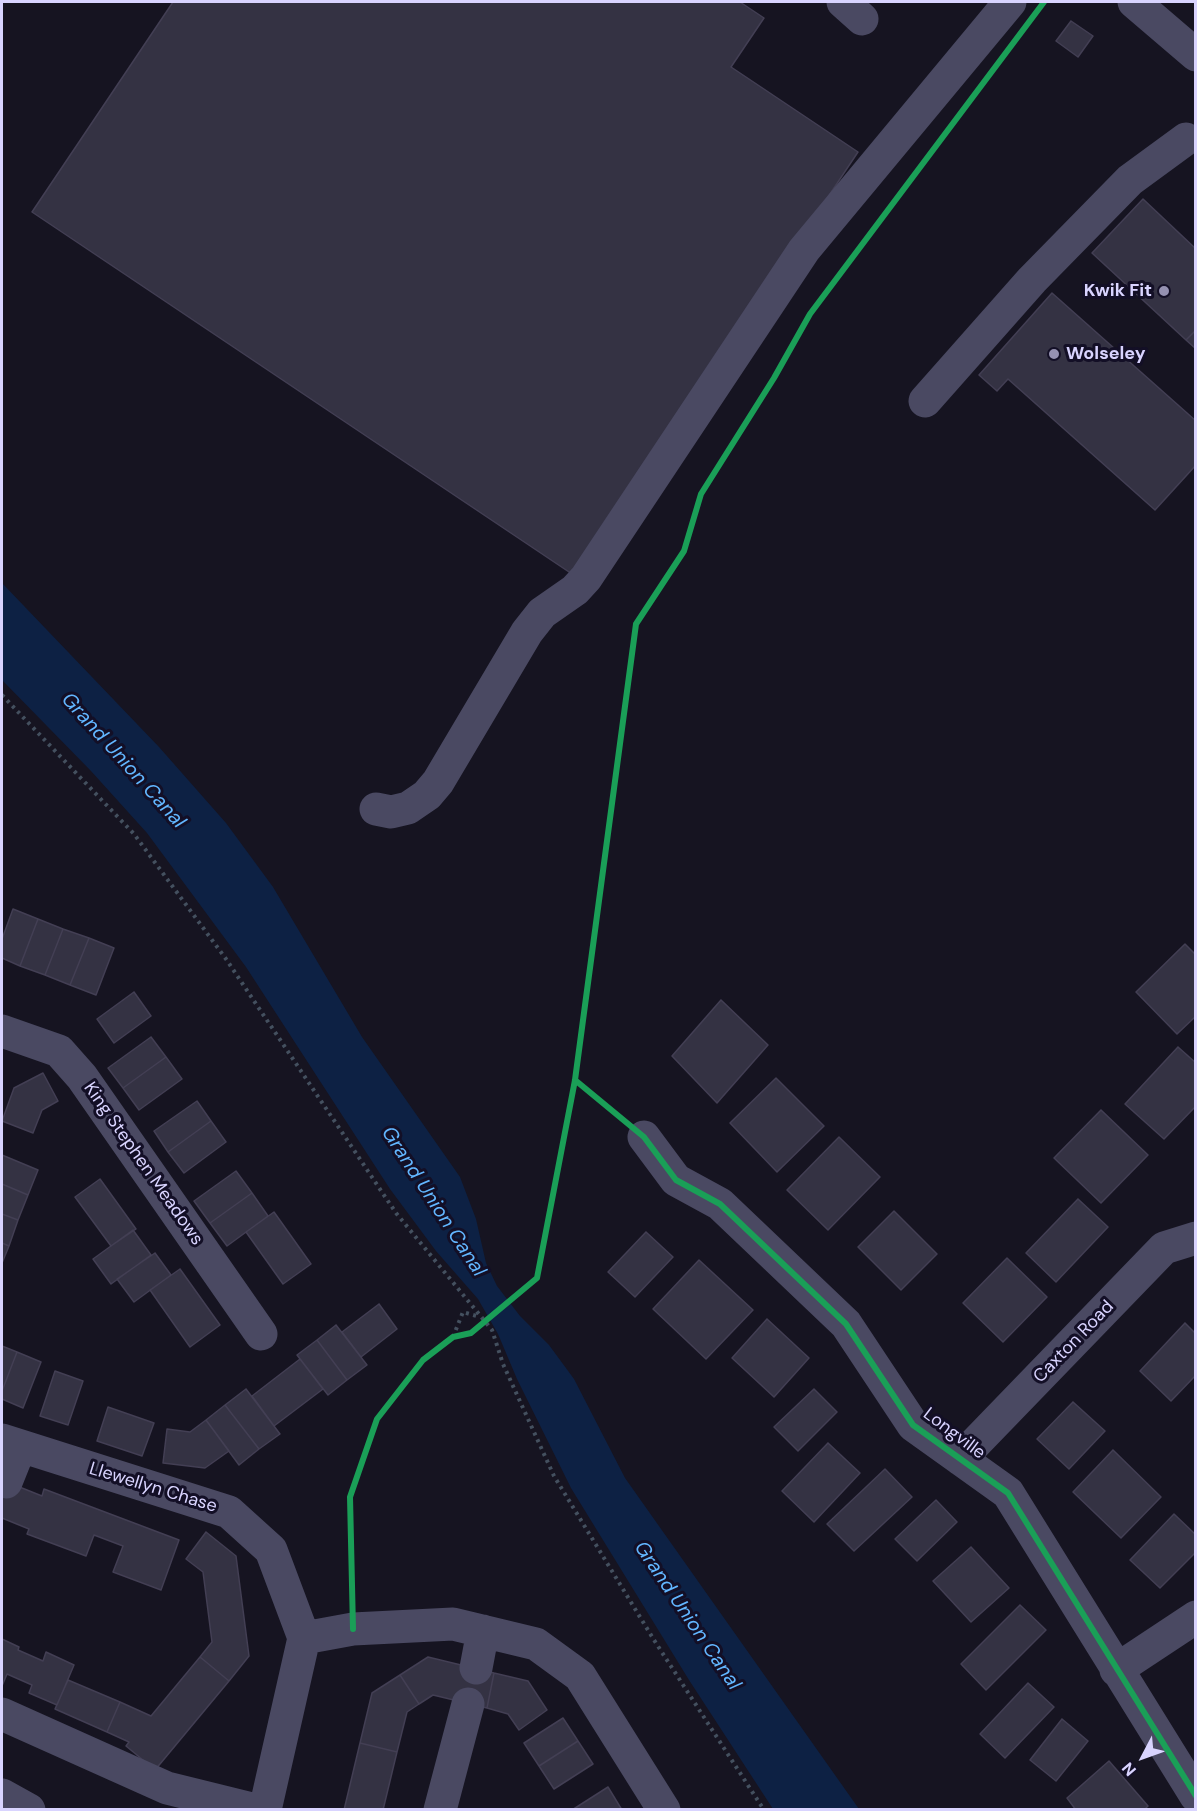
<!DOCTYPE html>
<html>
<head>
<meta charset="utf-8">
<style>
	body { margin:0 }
	#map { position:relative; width:1197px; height:1811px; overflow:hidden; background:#161421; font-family:"DM Sans",sans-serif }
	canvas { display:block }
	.frame { position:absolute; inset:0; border:3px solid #d9d4ff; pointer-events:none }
	.north { position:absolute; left:1113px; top:1727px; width:60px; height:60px; -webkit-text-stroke:4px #130f26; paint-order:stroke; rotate:229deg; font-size:16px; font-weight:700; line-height:24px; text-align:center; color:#d9d4ff }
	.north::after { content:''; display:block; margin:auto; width:21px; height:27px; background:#d9d4ff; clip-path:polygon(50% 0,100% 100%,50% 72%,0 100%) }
</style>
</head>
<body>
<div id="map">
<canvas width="1197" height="1811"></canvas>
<div class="frame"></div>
<div class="north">N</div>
</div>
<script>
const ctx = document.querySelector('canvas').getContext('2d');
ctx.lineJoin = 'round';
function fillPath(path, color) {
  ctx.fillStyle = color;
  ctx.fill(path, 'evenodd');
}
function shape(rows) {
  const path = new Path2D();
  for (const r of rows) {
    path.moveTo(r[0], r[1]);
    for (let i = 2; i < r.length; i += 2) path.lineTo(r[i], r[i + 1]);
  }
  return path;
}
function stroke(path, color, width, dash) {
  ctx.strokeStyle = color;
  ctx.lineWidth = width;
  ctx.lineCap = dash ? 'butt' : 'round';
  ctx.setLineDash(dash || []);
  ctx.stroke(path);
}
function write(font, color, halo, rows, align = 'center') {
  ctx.font = font + ' "DM Sans",sans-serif';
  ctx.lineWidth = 6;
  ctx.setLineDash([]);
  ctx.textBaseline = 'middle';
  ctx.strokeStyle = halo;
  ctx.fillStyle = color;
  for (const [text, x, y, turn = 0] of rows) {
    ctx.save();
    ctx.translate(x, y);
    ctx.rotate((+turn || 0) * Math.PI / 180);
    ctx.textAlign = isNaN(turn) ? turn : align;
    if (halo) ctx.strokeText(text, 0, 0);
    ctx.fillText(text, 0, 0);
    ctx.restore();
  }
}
fillPath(shape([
	[2,583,159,747,226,823,273,887,362,1037,460,1177,476,1219,486,1263,497,1286,520,1316,549,1345,574,1379,625,1478,859,1809,773,1809,689,1680,571,1488,517,1379,498,1334,478,1299,436,1251,390,1189,246,967,147,833,91,771,2,680]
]), '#0d2144');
const building = shape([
	[173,2,740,2,764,18,731,67,858,152,575,576,32,212,173,2],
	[1071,21,1093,36,1078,57,1056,41,1071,21],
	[1143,199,1196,249,1196,330,1186,340,1092,253,1143,199],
	[1052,293,1196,421,1196,465,1155,510,1008,379,997,391,979,375,1052,293],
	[1196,330,1196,349,1186,340,1196,330],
	[13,909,38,919,20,966,2,958,2,939,13,909],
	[38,919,63,929,45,975,20,966,38,919],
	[63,929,89,938,70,985,45,975,63,929],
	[89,938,114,948,96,995,70,985,89,938],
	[1185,944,1196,955,1196,1016,1177,1034,1136,992,1185,944],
	[134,992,151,1016,114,1043,97,1019,134,992],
	[721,1000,768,1045,717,1103,672,1056,721,1000],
	[151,1037,166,1057,123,1088,108,1068,151,1037],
	[1178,1047,1196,1063,1196,1106,1164,1139,1125,1104,1178,1047],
	[166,1057,182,1079,139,1110,123,1088,166,1057],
	[43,1073,58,1101,42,1110,33,1133,2,1121,14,1088,43,1073],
	[776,1078,824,1126,777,1172,730,1123,776,1078],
	[197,1101,211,1121,168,1152,154,1131,197,1101],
	[1101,1110,1148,1155,1101,1203,1054,1158,1101,1110],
	[211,1121,226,1142,184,1173,168,1152,211,1121],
	[839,1137,880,1177,828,1230,787,1190,839,1137],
	[2,1155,38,1170,28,1195,2,1184,2,1155],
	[236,1171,252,1193,210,1223,194,1201,236,1171],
	[100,1179,136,1229,111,1246,75,1197,100,1179],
	[2,1184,28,1195,18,1220,2,1214,2,1184],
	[252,1193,268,1216,227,1246,210,1223,252,1193],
	[1078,1199,1108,1227,1056,1282,1026,1253,1078,1199],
	[894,1211,937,1254,901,1290,858,1247,894,1211],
	[274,1212,311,1264,283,1284,246,1232,274,1212],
	[2,1214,18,1220,9,1246,2,1243,2,1214],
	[133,1230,151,1255,111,1284,93,1259,133,1230],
	[646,1232,673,1257,635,1297,608,1272,646,1232],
	[2,1243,9,1246,2,1263,2,1243],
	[155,1253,171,1275,134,1302,117,1279,155,1253],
	[1007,1258,1047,1297,1003,1342,963,1303,1007,1258],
	[699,1260,753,1310,706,1359,653,1309,699,1260],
	[180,1269,220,1325,190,1347,150,1290,180,1269],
	[379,1304,397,1329,361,1357,342,1332,379,1304],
	[767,1319,809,1358,774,1397,732,1358,767,1319],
	[1185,1323,1196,1334,1196,1375,1171,1401,1140,1371,1185,1323],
	[336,1325,367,1365,347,1380,317,1340,336,1325],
	[317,1340,347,1380,328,1395,297,1355,317,1340],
	[2,1346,17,1352,2,1391,2,1346],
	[17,1352,41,1362,23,1408,2,1399,2,1391,17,1352],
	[300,1359,323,1389,274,1426,252,1396,300,1359],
	[55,1371,83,1381,68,1425,40,1416,55,1371],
	[246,1389,280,1434,259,1449,225,1405,246,1389],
	[814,1389,837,1412,798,1451,774,1427,814,1389],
	[1073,1402,1105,1431,1069,1469,1037,1439,1073,1402],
	[225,1405,259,1449,239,1465,206,1420,225,1405],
	[108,1407,154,1423,142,1456,97,1441,108,1407],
	[206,1420,229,1451,205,1468,163,1463,167,1429,190,1432,206,1420],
	[828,1443,860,1473,814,1522,782,1491,828,1443],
	[1113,1450,1161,1497,1121,1538,1073,1492,1113,1450],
	[885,1469,912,1497,854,1551,827,1524,885,1469],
	[2,1480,42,1496,44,1489,179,1540,161,1590,113,1572,123,1546,94,1535,86,1556,27,1534,29,1529,2,1518,2,1480],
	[936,1500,957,1522,917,1561,895,1539,936,1500],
	[1174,1514,1196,1535,1196,1552,1160,1588,1130,1560,1174,1514],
	[206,1532,236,1556,249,1656,229,1681,200,1657,212,1642,203,1572,186,1559,206,1532],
	[971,1547,1009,1588,971,1622,933,1581,971,1547],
	[1020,1605,1046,1630,986,1690,961,1664,1020,1605],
	[2,1639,19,1647,18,1650,43,1661,46,1652,74,1665,57,1705,29,1693,32,1685,7,1674,2,1686,2,1639],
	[200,1657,229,1681,155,1770,126,1746,129,1742,107,1732,120,1702,151,1716,200,1657],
	[428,1657,494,1673,487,1708,433,1695,419,1704,400,1675,428,1657],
	[494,1673,528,1681,547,1710,519,1730,508,1714,487,1708,494,1673],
	[400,1675,419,1704,407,1712,397,1752,360,1743,372,1693,400,1675],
	[68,1680,120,1702,107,1732,55,1709,68,1680],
	[1028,1683,1054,1707,1005,1758,980,1734,1028,1683],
	[563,1718,578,1741,539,1766,524,1743,563,1718],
	[1062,1719,1088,1741,1056,1781,1030,1760,1062,1719],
	[578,1741,593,1764,554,1789,539,1766,578,1741],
	[360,1743,397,1752,383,1810,344,1810,360,1743],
	[1109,1761,1148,1806,1144,1810,1076,1810,1067,1798,1109,1761],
	[608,1787,622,1810,572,1810,608,1787]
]);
fillPath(building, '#343243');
stroke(building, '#433f54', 1.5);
stroke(shape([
	[2,695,134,834,226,959,396,1213,492,1330,503,1364,554,1476,654,1640,764,1810],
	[453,1337,463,1312,480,1317]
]), '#44505f', 4, [3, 4.5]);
stroke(shape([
	[843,2,862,19],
	[1134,2,1196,55],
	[925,401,1032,280,1130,180,1186,139],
	[376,809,391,812,408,808,427,795,438,782,527,632,542,613,575,590,586,578,804,250,1010,2],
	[2,1031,59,1051,82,1077,261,1334],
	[644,1137,676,1180,720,1204,846,1324,913,1425,1008,1493,1196,1796],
	[2,1440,229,1512,271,1550,304,1638],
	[960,1459,1164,1248,1196,1238],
	[6,1482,20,1447],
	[476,1668,483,1631],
	[1116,1670,1196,1617],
	[2,1714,167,1788,256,1810],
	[2,1795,29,1810],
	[265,1810,304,1638,353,1629,453,1624,536,1644,580,1676,664,1810],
	[440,1810,468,1704]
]), '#4a4962', 33);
stroke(shape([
	[575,1080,644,1137,676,1180,720,1204,846,1324,913,1425,1008,1493,1196,1796],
	[353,1629,350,1497,377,1419,423,1360,453,1337,471,1333,537,1278,575,1080,636,624,684,551,701,494,774,378,810,314,1044,2]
]), '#1a9f57', 6);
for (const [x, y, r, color] of [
	[1164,291,6,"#9591b1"],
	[1054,354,6,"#9591b1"]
]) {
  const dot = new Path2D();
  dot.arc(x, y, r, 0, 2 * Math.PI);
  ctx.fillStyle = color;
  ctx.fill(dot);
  stroke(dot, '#130f26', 2);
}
write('bold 18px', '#d9d4ff', '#130f26', [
	["Kwik Fit",1152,291],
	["Wolseley",1066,354,"left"]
], 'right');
write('18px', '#d9d4ff', '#130f26', [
	["King Stephen Meadows",143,1164,55],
	["Caxton Road",1074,1342,-46],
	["Longville",954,1434,37],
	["Llewellyn Chase",153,1488,17]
]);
write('italic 20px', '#62b6ff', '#130f26', [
	["Grand Union Canal",123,761,48],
	["Grand Union Canal",433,1202,57],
	["Grand Union Canal",687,1616,56]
]);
</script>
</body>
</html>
